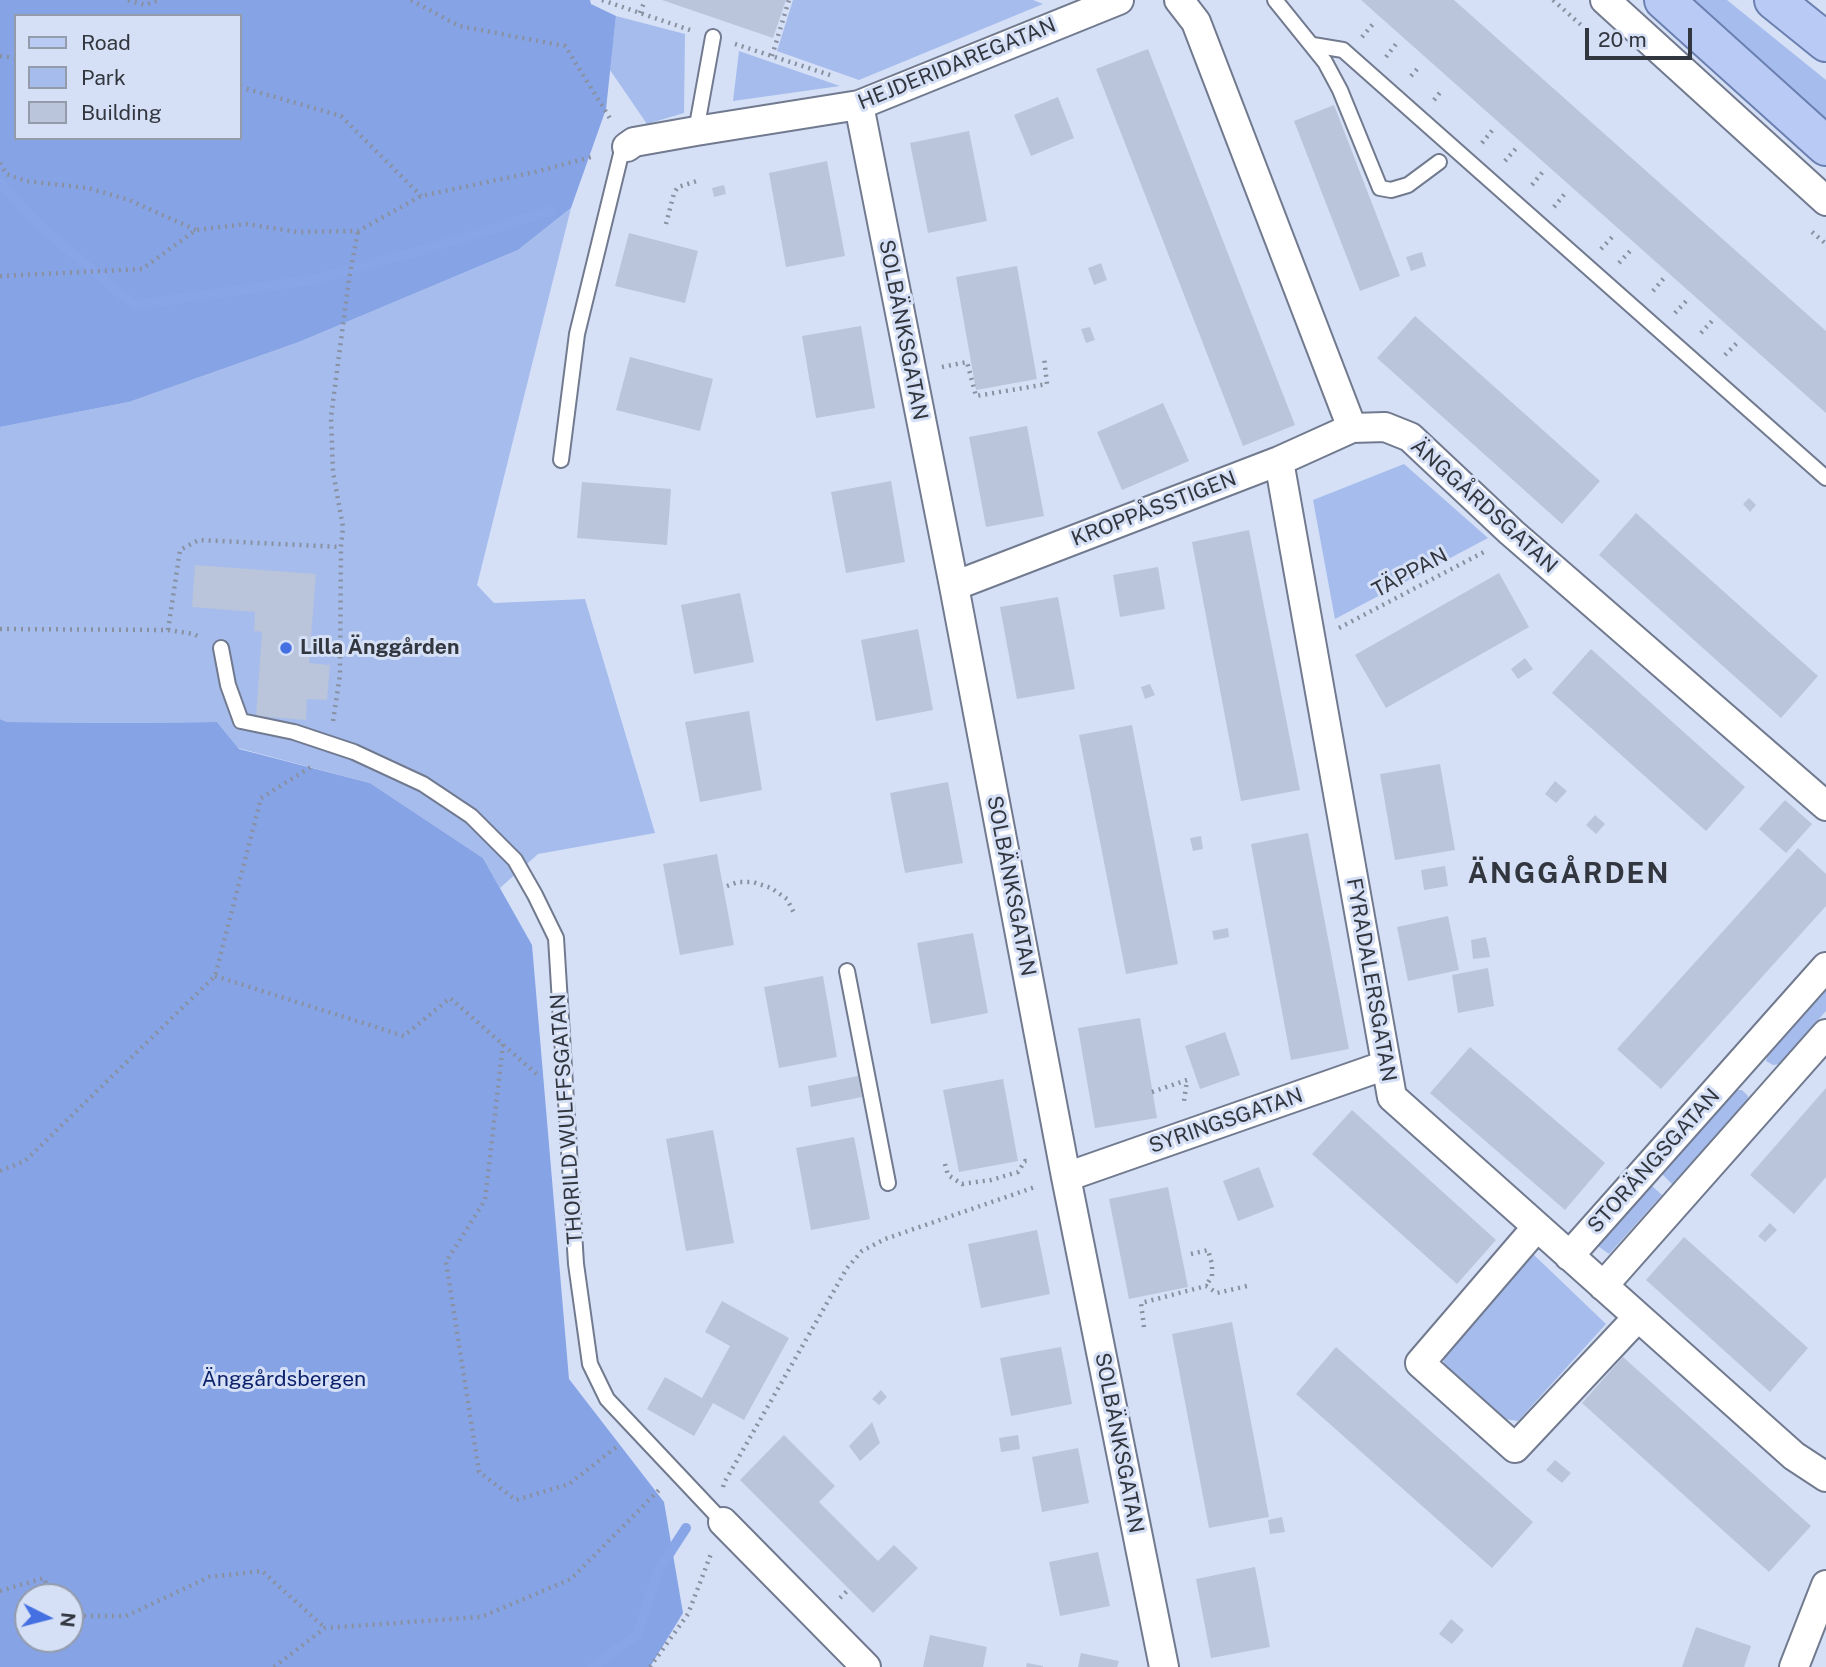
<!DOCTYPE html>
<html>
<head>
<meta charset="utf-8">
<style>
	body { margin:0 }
	#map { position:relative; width:1826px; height:1667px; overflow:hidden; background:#d5e0f6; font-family:"Public Sans",sans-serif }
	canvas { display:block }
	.legend { position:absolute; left:14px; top:14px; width:228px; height:126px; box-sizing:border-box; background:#d5e0f6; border:2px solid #949cac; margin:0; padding:9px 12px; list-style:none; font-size:21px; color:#32363e }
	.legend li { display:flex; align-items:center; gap:14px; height:35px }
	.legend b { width:35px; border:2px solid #949cac }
	.north { position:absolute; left:14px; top:1583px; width:70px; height:70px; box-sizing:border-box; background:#d5e0f6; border:2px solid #949cac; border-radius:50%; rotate:96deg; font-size:19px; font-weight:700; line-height:28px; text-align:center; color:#32363e }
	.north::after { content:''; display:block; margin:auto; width:24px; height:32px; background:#4570e2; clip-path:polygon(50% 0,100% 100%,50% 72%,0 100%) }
	.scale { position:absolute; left:1585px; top:28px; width:107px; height:32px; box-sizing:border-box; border:4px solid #32363e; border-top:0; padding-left:9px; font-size:21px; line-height:24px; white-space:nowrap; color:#32363e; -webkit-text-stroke:5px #d5e0f6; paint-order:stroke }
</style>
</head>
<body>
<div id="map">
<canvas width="1826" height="1667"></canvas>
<ul class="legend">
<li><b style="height:9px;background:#b9cbf4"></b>Road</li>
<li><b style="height:19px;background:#a5bced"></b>Park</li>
<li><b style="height:19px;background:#bac4da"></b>Building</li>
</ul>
<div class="north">N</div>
<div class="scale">20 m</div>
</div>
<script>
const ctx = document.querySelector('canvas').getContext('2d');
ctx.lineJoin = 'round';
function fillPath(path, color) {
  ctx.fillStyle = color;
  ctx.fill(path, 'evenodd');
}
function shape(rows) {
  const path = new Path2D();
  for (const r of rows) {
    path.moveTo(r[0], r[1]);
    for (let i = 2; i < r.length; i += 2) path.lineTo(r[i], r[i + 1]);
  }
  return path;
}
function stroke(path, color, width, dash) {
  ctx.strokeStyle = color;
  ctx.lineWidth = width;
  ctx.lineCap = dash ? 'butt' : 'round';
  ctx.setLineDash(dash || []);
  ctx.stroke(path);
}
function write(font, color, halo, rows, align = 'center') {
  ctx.font = font + ' "Public Sans",sans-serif';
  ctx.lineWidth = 6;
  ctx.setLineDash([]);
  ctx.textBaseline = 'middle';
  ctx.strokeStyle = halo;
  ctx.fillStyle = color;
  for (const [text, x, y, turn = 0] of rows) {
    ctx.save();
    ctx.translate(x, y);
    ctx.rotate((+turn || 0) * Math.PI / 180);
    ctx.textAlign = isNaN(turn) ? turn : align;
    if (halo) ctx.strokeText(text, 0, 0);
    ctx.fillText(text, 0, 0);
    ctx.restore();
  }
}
fillPath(shape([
	[793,0,1033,0,1043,4,859,80,777,51],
	[1689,0,1727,0,1826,80,1826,122],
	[616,16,685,34,684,113,647,124,610,70],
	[739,51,840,86,733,101],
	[571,208,477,585,494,603,585,599,655,833,538,854,500,888,483,858,370,783,238,748,217,722,126,723,7,722,0,719,0,427,129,402,299,342,518,250],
	[1404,464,1488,538,1335,619,1313,500],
	[1826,990,1826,1011,1779,1064,1773,1065,1766,1061,1767,1057],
	[1737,1090,1742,1090,1748,1096,1747,1101,1673,1185,1662,1174],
	[1651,1185,1662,1195,1609,1254,1598,1246],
	[1533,1254,1606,1324,1518,1421,1499,1418,1445,1370,1443,1357,1447,1350]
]), '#a5bced');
fillPath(shape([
	[0,0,590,0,591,4,616,16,606,109,571,208,518,250,299,342,129,402,0,427],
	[16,16,240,16,240,138,16,138],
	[0,719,7,722,126,723,217,722,239,749,370,783,483,858,532,945,569,1379,664,1502,683,1613,650,1667,0,1667],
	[28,1597,70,1597,70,1639,28,1639]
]), '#86a3e5');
stroke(shape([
	[0,183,40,226,134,305,311,280,420,251,551,211],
	[593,1667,637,1635,658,1571,686,1528]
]), '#88a5e7', 10);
fillPath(shape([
	[662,0,786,0,773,38],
	[1361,0,1454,0,1826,331,1826,413],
	[1148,49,1295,425,1243,446,1096,69],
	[1058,97,1074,138,1031,156,1014,115],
	[1334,105,1400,276,1360,291,1294,121],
	[969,131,987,221,928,233,910,143],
	[827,161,845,256,786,267,769,173],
	[724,185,726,194,714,197,712,188],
	[629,233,698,251,685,303,615,286],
	[1422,252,1426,266,1411,271,1406,257],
	[1101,263,1107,280,1094,285,1088,268],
	[1017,266,1037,379,976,390,956,277],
	[1415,316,1600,481,1562,524,1377,358],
	[861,326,875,408,816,418,802,336],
	[1090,327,1095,340,1086,343,1081,329],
	[630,357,713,379,700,431,616,410],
	[1163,403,1189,461,1122,490,1097,432],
	[1027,426,1044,516,986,527,969,437],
	[891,481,905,562,846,573,831,492],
	[582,482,671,489,667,545,577,538],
	[1749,498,1756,505,1750,512,1743,504],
	[1636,513,1818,676,1781,718,1599,555],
	[1249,530,1300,790,1241,801,1192,542],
	[195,565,316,574,309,663,330,665,327,700,307,699,306,720,256,716,262,632,254,631,255,612,192,607],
	[1158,567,1165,609,1120,617,1113,575],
	[1499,573,1529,627,1386,708,1355,655],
	[740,593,754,662,694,674,681,605],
	[1058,597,1075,689,1017,699,1000,607],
	[918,629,933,710,876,721,861,640],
	[1591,649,1745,787,1706,831,1552,693],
	[1525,658,1533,669,1518,679,1511,669],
	[1150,684,1155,695,1145,699,1141,687],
	[749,711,762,790,700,802,685,722],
	[1132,725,1178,964,1126,974,1079,735],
	[1440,764,1455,850,1395,860,1380,774],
	[1555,781,1567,791,1556,803,1545,794],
	[948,782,963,863,905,873,890,793],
	[1785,800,1812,824,1786,853,1759,829],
	[1595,815,1605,824,1596,834,1586,825],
	[1308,833,1349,1049,1291,1060,1251,844],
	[1201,836,1203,849,1193,851,1190,838],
	[1798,848,1826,874,1826,906,1661,1089,1617,1049],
	[717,854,734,945,680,955,663,864],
	[1662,863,1667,879,1655,883,1650,867],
	[1445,866,1448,886,1424,890,1421,870],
	[1448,916,1459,970,1408,981,1397,927],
	[1228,928,1229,937,1214,940,1212,931],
	[973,933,988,1013,931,1024,917,943],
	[1486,937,1490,957,1473,959,1471,940],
	[1488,968,1494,1006,1458,1013,1452,975],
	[823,976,837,1057,779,1068,764,987],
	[1140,1018,1157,1118,1095,1128,1078,1028],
	[1225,1032,1240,1075,1200,1089,1185,1046],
	[1470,1047,1605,1163,1565,1210,1430,1093],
	[858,1076,862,1097,811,1107,808,1086],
	[1003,1079,1018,1161,959,1172,943,1090],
	[1826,1088,1826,1177,1794,1214,1750,1175],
	[1352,1110,1496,1240,1457,1284,1312,1154],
	[713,1130,734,1243,686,1251,666,1139],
	[854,1137,870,1219,811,1230,796,1148],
	[1259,1167,1274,1207,1238,1221,1223,1181],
	[1168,1187,1188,1287,1129,1299,1109,1199],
	[1770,1223,1777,1230,1765,1242,1758,1236],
	[1037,1230,1050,1294,981,1308,968,1244],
	[1684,1237,1808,1348,1770,1392,1646,1280],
	[722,1301,789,1338,744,1420,713,1403,694,1436,647,1409,665,1377,702,1398,730,1346,705,1332],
	[1232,1322,1269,1517,1209,1528,1172,1334],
	[1061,1347,1072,1404,1011,1416,1000,1358],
	[1336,1347,1533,1522,1492,1568,1296,1394],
	[1623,1357,1811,1526,1769,1572,1582,1403],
	[881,1390,887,1397,879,1405,872,1399],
	[872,1422,880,1443,860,1461,849,1446],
	[784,1435,835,1486,819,1502,878,1561,894,1545,918,1568,873,1613,740,1480],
	[1018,1435,1020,1449,1001,1452,999,1438],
	[1078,1448,1089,1503,1042,1512,1032,1457],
	[1555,1460,1571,1473,1562,1483,1546,1470],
	[1282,1517,1285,1532,1270,1534,1268,1520],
	[1098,1552,1110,1606,1060,1616,1049,1562],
	[1255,1567,1270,1647,1211,1658,1196,1579],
	[1451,1619,1464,1630,1452,1644,1439,1634],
	[1696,1627,1751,1646,1744,1667,1682,1667],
	[930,1635,987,1647,983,1667,923,1667],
	[1081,1653,1119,1661,1117,1667,1078,1667],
	[1027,1663,1043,1666,1043,1667,1026,1667]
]), '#bac4da');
const service = shape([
	[1275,0,1325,62,1340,90,1380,188,1391,190,1408,185,1439,162],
	[1313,45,1343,50,1826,478],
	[696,131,713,37],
	[561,460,577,334,621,154,627,147],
	[221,648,228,685,241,721,294,732,354,752,423,784,471,816,515,860,535,895,556,938,576,1264,590,1364,607,1399,723,1522],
	[847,971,888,1183]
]);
const minor = shape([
	[1179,0,1196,22,1352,428],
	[1605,0,1826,201],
	[859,105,954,586,1066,1177,1164,1667],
	[627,147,634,142,696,131,859,105,1119,0],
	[1279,461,1392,1097,1794,1456,1826,1477],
	[954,586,1279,461,1352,428,1385,427,1410,437,1511,532,1826,806],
	[1066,1177,1386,1065],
	[1536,1228,1420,1363,1515,1448,1638,1317],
	[1569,1256,1826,967],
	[1603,1286,1826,1034],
	[723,1522,866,1667],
	[1794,1667,1826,1585]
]);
const primary = shape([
	[1664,0,1826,146],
	[1774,0,1826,42]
]);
stroke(service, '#717a8e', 18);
stroke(minor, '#717a8e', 32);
stroke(primary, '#6b80b0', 42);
stroke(shape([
	[128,0,145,5,159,0],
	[411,0,459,26,565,46,611,120],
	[602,0,690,30],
	[1553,0,1581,25],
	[640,13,645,0],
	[1362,37,1373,24],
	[735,44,830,75],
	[0,56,16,58],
	[772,56,789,0],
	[1386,57,1396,44],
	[1411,76,1420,66],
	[240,87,341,116,421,196],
	[1434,100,1442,90],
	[1482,143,1495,127],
	[1505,161,1518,146],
	[0,163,6,174,26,181,88,188,129,200,196,230],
	[1532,185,1545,169],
	[1554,207,1567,191],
	[666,224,674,193,678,187,700,180],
	[1812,232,1826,244],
	[1601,249,1615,234],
	[1619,263,1630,251],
	[0,276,142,269,196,230,246,224,298,232,358,231,421,196,535,172,595,156],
	[1653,291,1664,278],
	[1675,313,1689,298],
	[1701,333,1712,321],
	[1725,355,1739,341],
	[942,367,967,362,976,396,1047,384,1044,357],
	[1339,628,1486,551],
	[0,629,168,630,180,550,199,540,341,547,343,527,333,472,331,417,349,279,358,231],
	[168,630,194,634,201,638],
	[333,721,340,675,341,547],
	[727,886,738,882,753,882,771,888,787,899,794,913],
	[215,976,404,1036,450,998,540,1077],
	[503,1044,485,1200,446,1262,479,1472,516,1500,569,1484,619,1445],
	[1152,1092,1187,1080,1184,1101],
	[945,1164,948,1175,962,1184,991,1180,1018,1172,1025,1161,1031,1161],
	[0,1171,25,1161,215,976,261,798,314,765],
	[1191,1254,1208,1250,1212,1264,1212,1276,1206,1286],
	[1144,1327,1141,1303,1206,1286,1217,1293,1247,1286],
	[723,1487,724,1483,847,1268,862,1251,885,1239,1035,1187],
	[0,1591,44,1578,51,1597],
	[840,1598,849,1589],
	[70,1616,126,1616,209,1577,262,1571,325,1628],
	[274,1667,325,1628,481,1617,571,1579,659,1490],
	[650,1667,688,1614,711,1554]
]), '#8991a1', 4.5, [2, 5]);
stroke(service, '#fff', 14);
stroke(minor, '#fff', 28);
stroke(primary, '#b9cbf4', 38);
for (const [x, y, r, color] of [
	[286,648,7,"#4570e2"]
]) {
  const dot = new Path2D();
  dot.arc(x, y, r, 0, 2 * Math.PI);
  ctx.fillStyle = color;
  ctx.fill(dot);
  stroke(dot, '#d5e0f6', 2.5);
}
write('21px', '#32363e', '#d5e0f6', [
	["HEJDERIDAREGATAN",957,64,-22],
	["SOLBÄNKSGATAN",903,330,79],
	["ÄNGGÅRDSGATAN",1484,506,42],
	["KROPPÅSSTIGEN",1154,509,-21],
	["TÄPPAN",1410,573,-28],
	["SOLBÄNKSGATAN",1011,886,79],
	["FYRADALERSGATAN",1371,980,80],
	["THORILD WULFFSGATAN",567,1119,-94],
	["SYRINGSGATAN",1226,1121,-19],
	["STORÄNGSGATAN",1654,1161,-48],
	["SOLBÄNKSGATAN",1119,1443,79]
]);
write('bold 21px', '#32363e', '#d5e0f6', [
	["Lilla Änggården",300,648]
], 'left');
write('21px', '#0d226d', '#d5e0f6', [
	["Änggårdsbergen",284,1380]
]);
ctx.letterSpacing = '2px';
write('bold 28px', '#32363e', '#d5e0f6', [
	["ÄNGGÅRDEN",1569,874]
]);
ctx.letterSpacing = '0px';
</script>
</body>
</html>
